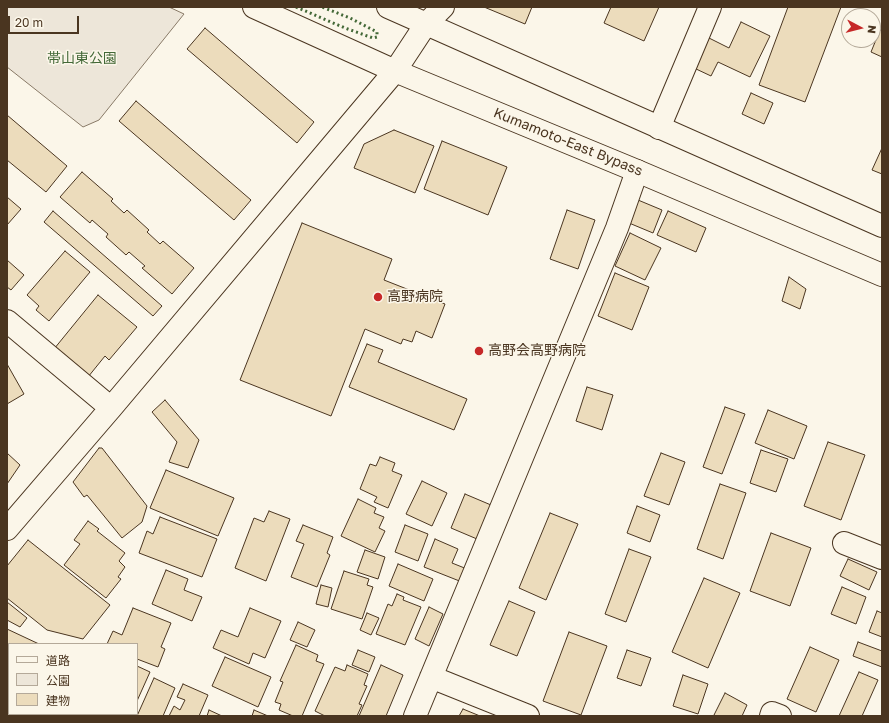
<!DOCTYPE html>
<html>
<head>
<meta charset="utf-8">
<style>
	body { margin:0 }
	#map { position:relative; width:889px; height:723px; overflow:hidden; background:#fbf6e9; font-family:"Golos Text","Noto Sans JP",sans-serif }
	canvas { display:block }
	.frame { position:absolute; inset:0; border:8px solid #4a3520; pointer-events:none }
	.legend { position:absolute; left:8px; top:643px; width:130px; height:72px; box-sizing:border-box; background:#fbf6e9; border:1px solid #b4a999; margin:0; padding:5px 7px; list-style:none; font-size:12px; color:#4a3520 }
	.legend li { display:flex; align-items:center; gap:8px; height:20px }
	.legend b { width:20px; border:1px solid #b4a999 }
	.north { position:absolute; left:841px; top:8px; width:40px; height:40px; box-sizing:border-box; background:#fbf6e9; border:1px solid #b4a999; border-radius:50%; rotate:97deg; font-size:11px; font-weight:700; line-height:16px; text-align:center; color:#4a3520 }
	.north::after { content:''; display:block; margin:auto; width:14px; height:18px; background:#c62828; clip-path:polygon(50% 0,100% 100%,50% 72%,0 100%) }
	.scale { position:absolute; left:8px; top:16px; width:71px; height:18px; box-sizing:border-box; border:2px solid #4a3520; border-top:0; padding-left:5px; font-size:12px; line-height:14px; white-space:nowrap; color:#4a3520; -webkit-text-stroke:3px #fbf6e9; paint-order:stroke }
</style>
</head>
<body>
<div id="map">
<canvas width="889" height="723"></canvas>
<div class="frame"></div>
<ul class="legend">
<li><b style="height:5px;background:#fbf6e9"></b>道路</li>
<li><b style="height:11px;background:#ede6d9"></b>公園</li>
<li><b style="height:11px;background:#ecdcbc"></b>建物</li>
</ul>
<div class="north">N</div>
<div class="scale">20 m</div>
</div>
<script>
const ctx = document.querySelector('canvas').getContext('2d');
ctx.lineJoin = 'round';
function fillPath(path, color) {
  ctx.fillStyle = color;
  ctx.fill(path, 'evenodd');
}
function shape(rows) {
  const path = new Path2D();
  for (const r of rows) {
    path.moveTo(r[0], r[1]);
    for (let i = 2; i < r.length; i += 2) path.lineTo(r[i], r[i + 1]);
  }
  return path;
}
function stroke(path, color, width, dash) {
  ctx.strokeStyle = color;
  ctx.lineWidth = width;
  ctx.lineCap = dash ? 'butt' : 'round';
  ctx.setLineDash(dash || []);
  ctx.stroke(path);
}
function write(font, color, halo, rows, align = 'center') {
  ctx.font = font + ' "Golos Text","Noto Sans JP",sans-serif';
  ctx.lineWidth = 3;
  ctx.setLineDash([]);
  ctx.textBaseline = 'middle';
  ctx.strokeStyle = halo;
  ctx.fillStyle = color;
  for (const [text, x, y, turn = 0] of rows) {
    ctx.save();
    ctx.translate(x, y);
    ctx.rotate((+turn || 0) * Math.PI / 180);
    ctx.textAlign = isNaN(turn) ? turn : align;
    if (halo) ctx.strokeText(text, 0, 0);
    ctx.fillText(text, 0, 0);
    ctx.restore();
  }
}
const green = shape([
	[7,7,169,7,184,14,99,120,83,127,7,67,7,7]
]);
fillPath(green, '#ede6d9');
stroke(green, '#887966', 1);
const building = shape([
	[484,7,532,7,525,24,484,7],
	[611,7,659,7,644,41,604,23,611,7],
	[788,7,841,7,805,102,759,85,788,7],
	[741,22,770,36,750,77,718,62,711,76,694,68,709,38,729,48,741,22],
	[205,28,314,122,297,143,187,49,205,28],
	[880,30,882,31,882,57,871,52,880,30],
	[751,93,773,103,764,124,742,114,751,93],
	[136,101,251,200,234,220,119,121,136,101],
	[7,115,67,166,46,192,7,160,7,115],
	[394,130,434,146,415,193,354,168,364,144,394,130],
	[442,141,507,167,488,215,424,189,442,141],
	[882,148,882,174,872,170,882,148],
	[82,172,113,199,111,201,124,213,127,210,149,230,147,232,160,244,163,241,194,268,172,294,142,268,145,266,129,252,126,255,106,237,108,234,92,220,90,223,60,197,82,172],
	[7,197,21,209,7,225,7,197],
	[638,200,662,210,653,233,629,223,638,200],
	[567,210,595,220,578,269,550,259,567,210],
	[53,211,162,306,153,316,44,222,53,211],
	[668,211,706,228,696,252,657,235,668,211],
	[302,223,392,259,384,280,445,304,432,338,416,331,412,342,403,339,401,344,365,329,331,416,240,380,302,223],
	[630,233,661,248,645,280,615,266,630,233],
	[65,251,90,272,49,321,36,310,39,306,27,295,65,251],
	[7,260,24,275,11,290,7,287,7,260],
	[615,273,649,287,632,330,598,316,615,273],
	[789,277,806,289,800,309,782,301,789,277],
	[98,295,137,327,109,360,105,356,88,377,54,349,98,295],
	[367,344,383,350,378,362,467,399,454,430,349,387,367,344],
	[7,364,24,394,7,404,7,364],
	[587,387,613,395,602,430,576,421,587,387],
	[165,400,199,440,188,468,169,462,177,442,152,412,165,400],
	[725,407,745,414,722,474,703,467,725,407],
	[768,410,807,426,794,459,755,443,768,410],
	[828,442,865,455,841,520,804,506,828,442],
	[99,448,102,448,147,506,142,522,122,538,87,495,84,497,73,482,99,448],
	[761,450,788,459,776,492,750,483,761,450],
	[7,453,20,465,7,484,7,453],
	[661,453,685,462,669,505,644,496,661,453],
	[380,457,395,463,392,471,402,475,388,508,374,502,377,497,360,489,370,464,376,466,380,457],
	[166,470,234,498,218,536,150,508,166,470],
	[422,481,447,493,432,526,406,514,422,481],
	[720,484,746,493,723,559,697,549,720,484],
	[465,494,491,505,477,539,451,528,465,494],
	[358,499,376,508,374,513,384,517,379,528,385,531,375,552,341,536,358,499],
	[637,506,660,515,650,542,627,533,637,506],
	[269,511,290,519,266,581,235,568,254,518,264,522,269,511],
	[550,513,578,524,546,600,519,588,550,513],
	[160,517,217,539,202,577,139,553,147,531,153,534,160,517],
	[88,521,99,529,97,531,125,553,119,561,125,567,118,577,121,579,106,598,64,565,80,544,74,540,88,521],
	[303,525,333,537,327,553,330,555,317,587,291,577,304,544,296,541,303,525],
	[405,525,428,534,418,561,395,552,405,525],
	[771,533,811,548,790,606,750,591,771,533],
	[435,539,458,549,452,563,467,569,462,582,424,567,435,539],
	[28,540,110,605,83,639,47,630,7,598,7,566,28,540],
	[629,549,651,557,626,622,605,614,629,549],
	[365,550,385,557,378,579,357,572,365,550],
	[848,559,877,572,869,590,840,576,848,559],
	[398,564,433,579,424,601,389,586,398,564],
	[166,570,188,579,184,590,202,597,192,621,152,604,166,570],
	[344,571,369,579,367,585,373,587,362,619,331,609,344,571],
	[704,578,740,593,708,668,672,652,704,578],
	[321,585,332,588,328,607,316,604,321,585],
	[842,587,866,597,856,624,831,614,842,587],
	[397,594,404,597,403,600,421,607,405,645,376,634,388,604,392,606,397,594],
	[509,601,535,612,517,656,490,645,509,601],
	[7,602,27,618,20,627,7,620,7,602],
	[429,607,443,614,429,646,415,639,429,607],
	[133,608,171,623,161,647,165,649,158,667,137,659,137,644,107,644,113,631,122,635,133,608],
	[250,608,281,621,265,658,253,653,249,664,213,648,221,630,238,637,250,608],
	[877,611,882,613,882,637,869,632,877,611],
	[367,613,379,618,371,635,360,630,367,613],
	[298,622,315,630,307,647,290,640,298,622],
	[7,629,39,644,9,644,9,686,7,685,7,629],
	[569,632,607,646,581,715,543,701,569,632],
	[858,642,882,651,882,667,853,656,858,642],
	[296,645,318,655,316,661,324,664,302,716,293,716,279,710,281,704,275,702,283,682,280,681,296,645],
	[810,647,839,660,816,712,787,699,810,647],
	[358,650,375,657,369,672,352,665,358,650],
	[627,650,651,658,641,686,617,678,627,650],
	[225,657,271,677,258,707,212,686,225,657],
	[347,665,368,674,364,685,367,686,359,704,362,705,357,716,325,716,315,711,335,667,345,671,347,665],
	[381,665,403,675,386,716,359,716,381,665],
	[137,666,150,672,137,701,137,666],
	[859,672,878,680,862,716,839,716,859,672],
	[683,675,708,684,698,714,673,706,683,675],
	[154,678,175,688,163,716,137,716,154,678],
	[183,684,208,695,199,716,169,716,174,706,180,710,185,700,177,697,183,684],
	[725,693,747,705,742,716,717,716,714,715,725,693],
	[463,709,480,716,459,716,463,709],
	[209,710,222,716,207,716,209,710],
	[254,710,268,716,252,716,254,710],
	[89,714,132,714,131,716,90,716,89,714]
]);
fillPath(building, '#ecdcbc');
stroke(building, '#4a3520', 1);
const minor = shape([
	[659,128,710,7],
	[7,321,111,408],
	[7,529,111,408,395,71,426,24,443,7],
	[844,543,882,558],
	[431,677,528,716],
	[415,716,617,228,637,171],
	[771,716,772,713,780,716]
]);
const highway = shape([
	[254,7,395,71,637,171,882,275],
	[388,7,882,226]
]);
stroke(minor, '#4a3520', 24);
stroke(highway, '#4a3520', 24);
stroke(minor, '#fbf6e9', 22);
stroke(highway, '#fbf6e9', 22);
stroke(shape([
	[296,7,345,28,373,38,377,37,377,32,350,18,322,7]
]), '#436837', 3, [2, 3]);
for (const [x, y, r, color] of [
	[378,297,5,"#c62828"],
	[479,351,5,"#c62828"]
]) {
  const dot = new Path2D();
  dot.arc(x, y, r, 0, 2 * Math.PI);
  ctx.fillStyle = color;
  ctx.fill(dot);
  stroke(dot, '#fbf6e9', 1.5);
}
write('14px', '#436837', '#fbf6e9', [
	["帯山東公園",82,59]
]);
write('14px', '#4a3520', '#fbf6e9', [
	["Kumamoto-East Bypass",568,142,22]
]);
write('14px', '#4a3520', '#fbf6e9', [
	["高野病院",387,297],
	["高野会高野病院",488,351]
], 'left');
</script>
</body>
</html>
